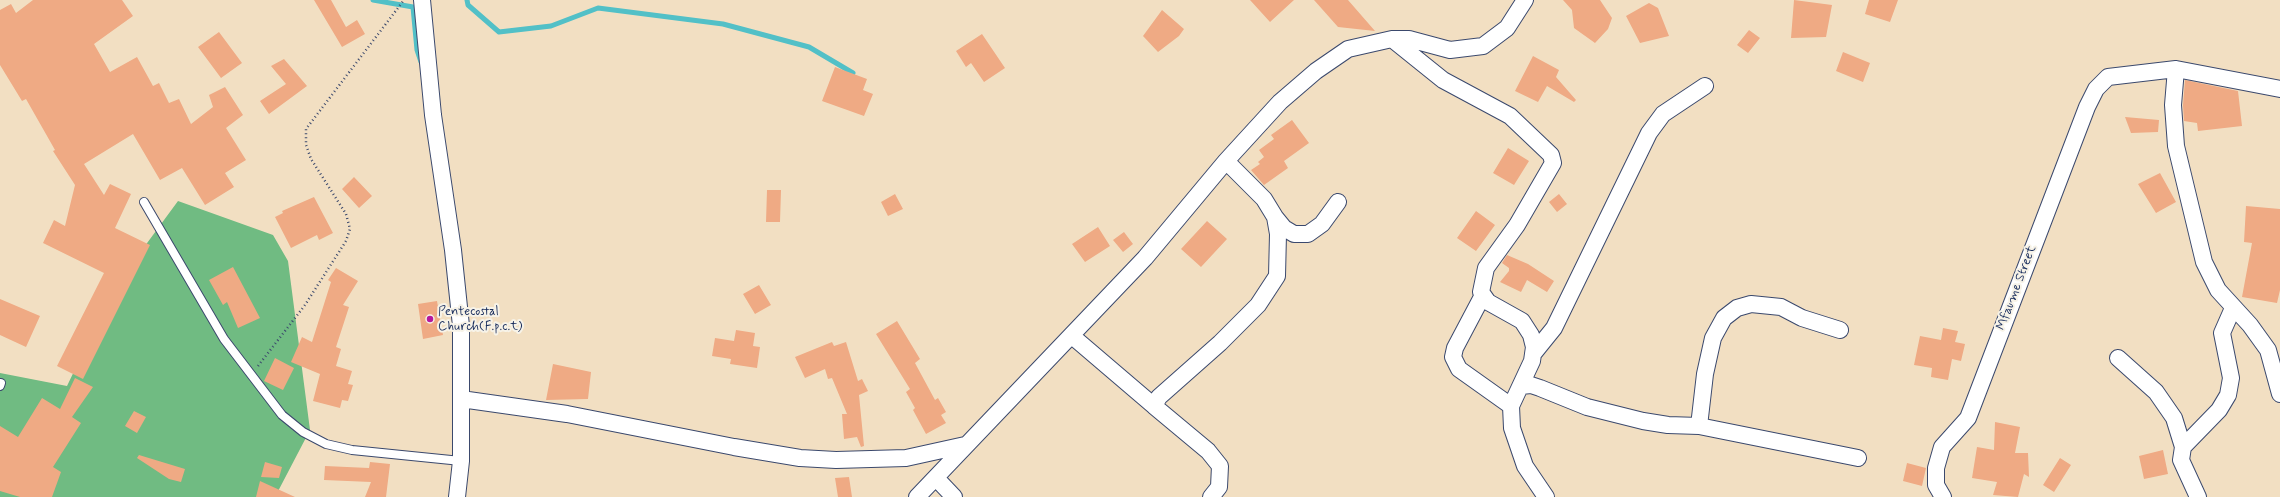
<!DOCTYPE html>
<html>
<head>
<meta charset="utf-8">
<style>
	body { margin:0 }
	canvas { display:block; background:#f2dfc2 }
</style>
</head>
<body>
<canvas width="2280" height="497"></canvas>
<script>
const ctx = document.querySelector('canvas').getContext('2d');
ctx.lineJoin = 'round';
function fillPath(path, color) {
  ctx.fillStyle = color;
  ctx.fill(path, 'evenodd');
}
function shape(rows) {
  const path = new Path2D();
  for (const r of rows) {
    path.moveTo(r[0], r[1]);
    for (let i = 2; i < r.length; i += 2) path.lineTo(r[i], r[i + 1]);
  }
  return path;
}
function stroke(path, color, width, dash) {
  ctx.strokeStyle = color;
  ctx.lineWidth = width;
  ctx.lineCap = dash ? 'butt' : 'round';
  ctx.setLineDash(dash || []);
  ctx.stroke(path);
}
function write(font, color, halo, rows, align = 'center') {
  ctx.font = font + ' Mynerve,sans-serif';
  ctx.lineWidth = 4;
  ctx.setLineDash([]);
  ctx.textBaseline = 'middle';
  ctx.strokeStyle = halo;
  ctx.fillStyle = color;
  for (const [text, x, y, turn = 0] of rows) {
    ctx.save();
    ctx.translate(x, y);
    ctx.rotate((+turn || 0) * Math.PI / 180);
    ctx.textAlign = isNaN(turn) ? turn : align;
    if (halo) ctx.strokeText(text, 0, 0);
    ctx.fillText(text, 0, 0);
    ctx.restore();
  }
}
fillPath(shape([
	[178,201,273,235,288,261,310,430,275,497,0,497,0,373,67,386,114,288]
]), '#70bb82');
stroke(shape([
	[373,0,413,7,417,50,421,62],
	[467,0,468,5,499,32,551,26,598,8,723,24,809,47,853,73]
]), '#52c0c7', 5);
fillPath(shape([
	[33,0,122,0,133,16,94,44,110,72,137,57,153,86,159,83,169,103,179,99,191,124,213,107,209,95,225,87,243,115,226,128,246,160,225,173,234,187,205,205,182,168,160,180,133,134,84,164,104,195,110,184,131,194,115,228,150,245,83,379,57,366,104,273,43,243,54,220,65,226,75,185,53,151,55,150,26,99,22,101,0,65,0,10,11,4,16,13],
	[314,0,331,0,346,27,357,20,365,34,342,47],
	[1250,0,1294,0,1270,22],
	[1314,0,1348,0,1375,31,1338,27],
	[1563,0,1600,0,1612,18,1608,29,1595,43,1574,28,1572,10],
	[1794,0,1832,5,1826,37,1791,38],
	[1869,0,1898,0,1890,22,1865,14],
	[1649,3,1658,8,1669,36,1640,43,1626,16],
	[1162,10,1184,29,1179,36,1158,52,1143,36],
	[1749,30,1760,38,1748,53,1737,45],
	[219,32,242,63,221,78,198,47],
	[982,34,1005,68,984,82,971,63,966,67,956,51],
	[1843,52,1870,63,1863,82,1836,71],
	[1533,56,1559,70,1556,77,1576,100,1574,102,1547,86,1538,102,1515,91],
	[284,59,307,86,269,114,260,101,286,84,271,66],
	[835,67,867,79,863,90,873,94,864,116,822,101],
	[2185,80,2238,91,2242,126,2198,131,2197,123,2184,121,2183,105],
	[2125,117,2159,120,2158,132,2131,133],
	[1292,120,1309,143,1284,161,1288,168,1264,185,1251,170,1260,164,1258,162,1264,157,1259,150,1274,139,1271,135],
	[1508,148,1529,161,1514,185,1493,173],
	[2160,173,2176,202,2156,213,2138,184],
	[354,177,372,196,359,208,342,189],
	[767,190,781,190,780,222,766,222],
	[895,194,903,209,888,216,881,202],
	[1559,194,1567,204,1557,212,1549,202],
	[314,197,333,233,319,240,317,235,291,248,275,217,283,213,282,211],
	[2246,206,2280,209,2280,290,2277,303,2242,297,2252,243,2244,242],
	[1476,211,1495,225,1476,251,1457,238],
	[1207,221,1227,239,1201,267,1181,249],
	[1098,227,1110,246,1085,262,1072,244],
	[1124,232,1133,244,1123,252,1113,240],
	[1507,255,1528,264,1554,281,1547,292,1527,280,1521,292,1500,282,1509,271,1509,268,1502,263],
	[233,267,260,318,238,328,227,302,223,305,209,280],
	[336,268,358,281,343,305,349,307,336,347,341,349,336,366,352,371,348,384,353,385,348,401,342,400,340,408,313,401,320,374,291,362,302,337,312,342,331,282,328,280],
	[759,285,771,305,755,314,743,294],
	[0,299,40,316,26,347,0,335],
	[437,301,443,335,423,339,418,304],
	[897,321,920,359,915,363,935,400,938,398,946,412,941,415,946,423,926,434,913,410,915,408,906,392,910,389,876,334],
	[1943,328,1958,331,1955,342,1965,344,1961,361,1952,359,1948,380,1931,377,1932,368,1914,365,1920,336,1941,340],
	[736,330,755,333,753,346,760,347,757,368,730,364,731,359,712,356,715,338,734,341],
	[832,342,834,346,846,342,858,381,862,379,868,391,859,395,864,446,861,447,857,437,844,439,842,414,847,414,832,378,828,379,825,369,805,378,795,357],
	[275,358,294,368,283,390,264,381],
	[553,364,591,372,588,399,546,400],
	[75,378,93,387,72,417,81,423,53,467,61,472,52,497,20,497,0,491,0,426,18,437,42,398,60,409],
	[134,411,146,417,137,433,125,426],
	[1995,422,2020,427,2015,453,2028,453,2029,477,2024,474,2018,497,1993,495,1997,482,1972,478,1977,447,1994,450],
	[2163,450,2168,474,2144,479,2139,456],
	[139,455,185,469,181,482,169,479,137,458],
	[2060,458,2071,465,2054,492,2043,485],
	[265,462,282,467,279,478,261,477],
	[370,462,390,464,386,497,365,497,371,482,324,480,325,466,369,468],
	[1907,463,1926,468,1922,486,1903,481],
	[849,477,852,497,838,497,835,478],
	[260,481,295,497,256,497]
]), '#efaa84');
const lane = shape([
	[144,202,224,339,282,415,303,432,326,444,352,450,461,461],
	[0,386,1,383]
]);
const street = shape([
	[422,0,433,115,453,250,461,326,461,461,457,497],
	[1392,39,1443,80,1510,116,1551,155,1553,163,1517,225,1486,268,1481,292,1488,302,1522,321,1531,335,1534,347,1532,361,1511,406,1512,428,1525,466,1546,497],
	[2176,69,2173,105,2176,146,2204,262,2218,290,2250,325,2268,350,2280,394],
	[1275,217,1284,228,1294,234,1308,234,1322,224,1338,202],
	[1483,295,1455,348,1453,357,1459,369,1511,406],
	[1072,336,1154,406],
	[1533,354,1554,328,1649,133,1663,114,1705,86],
	[2118,358,2156,392,2174,418,2183,447],
	[1521,386,1531,385,1540,388,1587,407,1643,421,1668,425,1699,426,1858,458],
	[461,399,567,414,734,447,800,458,836,460,906,458,965,445],
	[1699,426,1705,374,1713,338,1724,318,1737,308,1751,304,1781,307,1802,318,1840,330],
	[936,478,954,497],
	[917,497,1145,258,1226,161,1280,102,1316,71,1348,49,1392,39,1409,39,1450,50,1483,46,1507,28,1525,0],
	[1211,497,1219,487,1220,466,1208,451,1154,406,1159,397,1220,343,1258,305,1277,276,1278,234,1275,217,1264,199,1226,161],
	[1943,497,1936,485,1936,468,1942,447,1968,418,2087,107,2096,89,2108,77,2176,69,2280,89],
	[2198,497,2181,460,2183,447,2219,410,2228,395,2231,378,2222,333,2233,308]
]);
stroke(lane, '#3b496d', 10);
stroke(street, '#3b496d', 18);
stroke(shape([
	[258,366,305,305,346,241,350,229,346,214,311,159,306,145,306,129,404,0]
]), '#3b496d', 2.5, [1, 3]);
stroke(lane, '#fff', 8);
stroke(street, '#fff', 16);
for (const [x, y, r, color] of [
	[430,319,4,"#b5179e"]
]) {
  const dot = new Path2D();
  dot.arc(x, y, r, 0, 2 * Math.PI);
  ctx.fillStyle = color;
  ctx.fill(dot);
  stroke(dot, '#f7f3e8', 1.5);
}
write('13px', '#1b2f5e', '#f7f3e8', [
	["Mfaume Street",2017,288,-69]
]);
write('13px', '#1b2f5e', '#f7f3e8', [
	["Pentecostal",438,312],
	["Church(F.p.c.t)",438,327]
], 'left');
</script>
</body>
</html>
